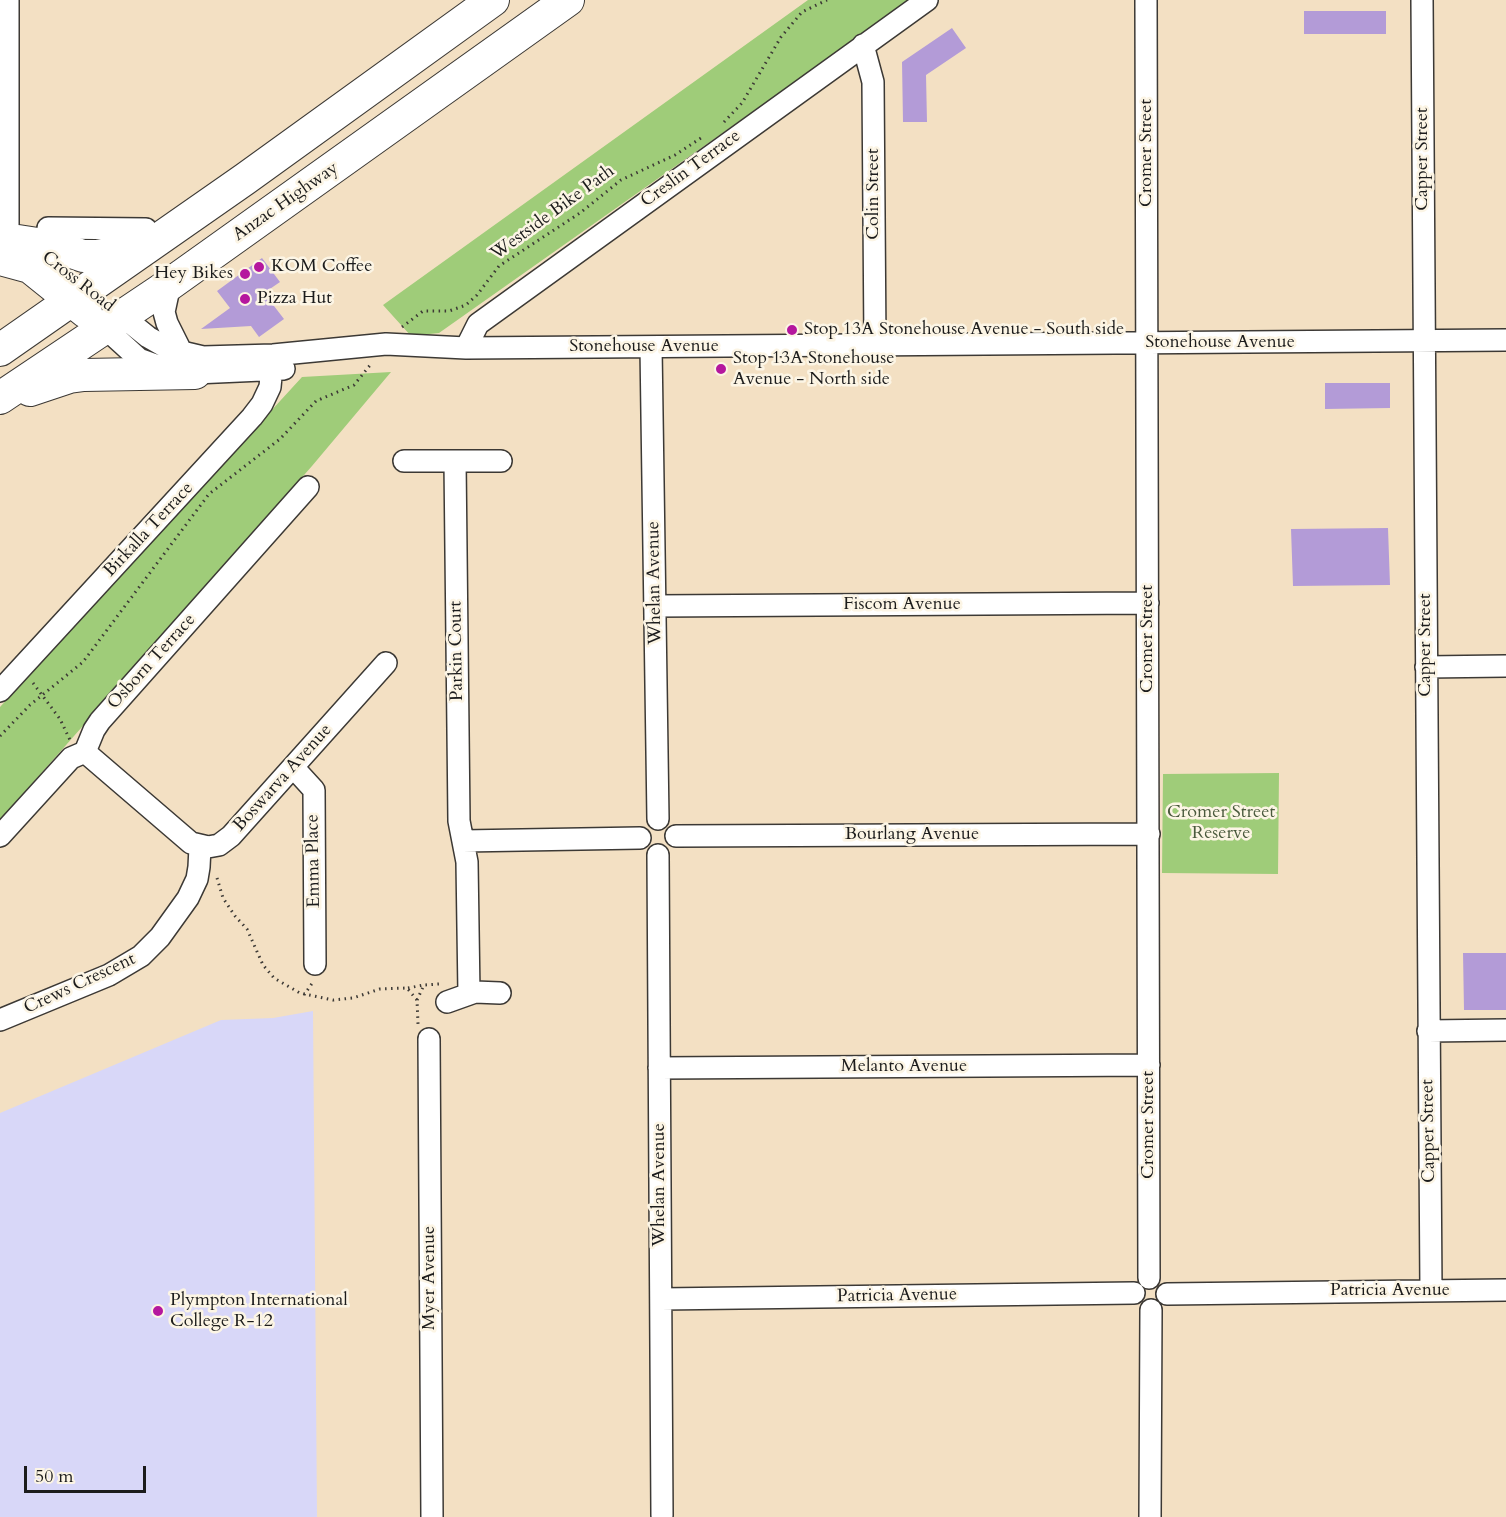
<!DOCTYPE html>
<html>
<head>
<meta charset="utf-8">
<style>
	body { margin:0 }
	#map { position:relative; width:1506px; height:1517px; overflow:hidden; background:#f3e0c3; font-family:Cardo,serif }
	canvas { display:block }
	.scale { position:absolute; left:24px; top:1466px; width:122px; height:27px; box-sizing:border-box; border:3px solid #1c1c1c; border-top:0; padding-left:8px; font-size:18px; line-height:21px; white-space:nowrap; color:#1c1c1c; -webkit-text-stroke:4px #fcf5e5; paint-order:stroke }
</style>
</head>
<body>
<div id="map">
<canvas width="1506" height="1517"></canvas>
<div class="scale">50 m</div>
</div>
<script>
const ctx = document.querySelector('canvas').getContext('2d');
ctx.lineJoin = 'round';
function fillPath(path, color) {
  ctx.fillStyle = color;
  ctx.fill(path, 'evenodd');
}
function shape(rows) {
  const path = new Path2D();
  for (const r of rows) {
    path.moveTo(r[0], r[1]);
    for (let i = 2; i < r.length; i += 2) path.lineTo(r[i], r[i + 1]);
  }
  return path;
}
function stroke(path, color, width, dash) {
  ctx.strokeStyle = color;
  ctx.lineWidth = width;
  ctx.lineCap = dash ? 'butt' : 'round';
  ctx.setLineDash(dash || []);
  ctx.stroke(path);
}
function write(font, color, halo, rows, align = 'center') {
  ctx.font = font + ' Cardo,serif';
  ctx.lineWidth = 5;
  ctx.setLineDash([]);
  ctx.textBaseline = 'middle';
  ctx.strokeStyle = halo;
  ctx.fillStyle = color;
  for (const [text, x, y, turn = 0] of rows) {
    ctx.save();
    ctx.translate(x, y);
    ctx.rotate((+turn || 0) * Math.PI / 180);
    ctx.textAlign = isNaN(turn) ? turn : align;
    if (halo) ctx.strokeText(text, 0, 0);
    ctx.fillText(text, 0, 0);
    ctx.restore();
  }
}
fillPath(shape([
	[313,1011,317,1517,0,1517,0,1113,221,1020,273,1018]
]), '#d8d7f8');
fillPath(shape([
	[808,0,911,0,439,333,411,336,383,305],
	[391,372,312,466,0,820,0,707,302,377],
	[1279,773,1278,874,1162,873,1163,774]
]), '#9fcc79');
fillPath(shape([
	[1304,11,1386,11,1386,34,1304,34],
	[952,28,966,48,926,75,927,122,903,122,902,62],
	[262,258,280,282,264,293,284,319,259,337,251,326,201,329,230,308,217,291],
	[1325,383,1390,383,1390,408,1325,409],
	[1388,528,1390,585,1293,586,1291,529],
	[1463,953,1506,953,1506,1010,1464,1010]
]), '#b39bd7');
const minor = shape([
	[1146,0,1149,1278],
	[1422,0,1431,1290],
	[863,45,873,82,875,345],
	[48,228,146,229],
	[8,239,8,0],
	[170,284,164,312,167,323,182,353],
	[122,316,148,337,169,349,203,357,273,355,386,344,466,348,1506,340],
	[105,328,139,359,172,371,195,373,284,369],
	[651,347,658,819],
	[466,348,478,324,927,0],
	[404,461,455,461,459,821,467,862,469,994],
	[455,461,501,461],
	[655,606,1148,603],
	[1426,667,1506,666],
	[0,691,252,417,262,404,270,387,273,355],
	[85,752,191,843,208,847,219,845,231,836,386,663],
	[293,767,314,790,315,964],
	[0,836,71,758,85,752,94,730,100,721,308,487],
	[676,836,1149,834],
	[463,841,640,838],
	[658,855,662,1515],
	[447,1002,475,992,500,993],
	[0,1020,109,975,141,956,160,937,188,898,197,879,199,867,200,847],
	[1428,1031,1506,1030],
	[429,1039,432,1517],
	[659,1068,1149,1065],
	[1167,1294,1506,1290],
	[661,1299,1134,1293],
	[1150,1517,1151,1310]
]);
const highway = shape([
	[18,241,57,247,83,256,97,256,108,254,133,238],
	[0,259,30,267,86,312],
	[0,350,245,179,493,0],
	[30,390,69,377,84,375,195,373],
	[0,398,170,284,568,0]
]);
stroke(minor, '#3c3935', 24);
stroke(highway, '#3c3935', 34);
stroke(shape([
	[724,122,742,103,781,37,802,12,827,0],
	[402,327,423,311,449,311,466,305,477,295,499,266,580,213,621,180,675,155,704,136],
	[33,683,60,719,70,740],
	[0,736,30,705,83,662,209,494,280,439,316,401,354,385,371,364],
	[217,878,223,898,235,916,247,929,263,965,274,978,300,993,333,1000,353,998,380,989,407,988,417,1000,418,1024],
	[408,988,424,985],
	[304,995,313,982],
	[417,1000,424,985,439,984]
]), '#3c3935', 3, [1.5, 4.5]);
stroke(minor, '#fff', 21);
stroke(highway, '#fff', 32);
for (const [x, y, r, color] of [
	[259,267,6,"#b5179e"],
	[245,274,6,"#b5179e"],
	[245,299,6,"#b5179e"],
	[792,330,6,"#b5179e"],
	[721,369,6,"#b5179e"],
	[158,1311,6,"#b5179e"]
]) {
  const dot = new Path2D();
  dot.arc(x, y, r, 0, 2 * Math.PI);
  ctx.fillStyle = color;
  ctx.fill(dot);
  stroke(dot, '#fcf5e5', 2);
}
write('18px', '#1c1c1c', '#fcf5e5', [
	["Cromer Street",1147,153,-90],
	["Capper Street",1423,159,-90],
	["Creslin Terrace",691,169,-36],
	["Colin Street",874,194,-90],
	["Anzac Highway",286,202,-35],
	["Westside Bike Path",553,213,-36],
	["Cross Road",78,282,38],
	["Stonehouse Avenue",1220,343],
	["Stonehouse Avenue",644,347],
	["Birkalla Terrace",149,530,-47],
	["Whelan Avenue",655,583,-91],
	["Fiscom Avenue",902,605],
	["Cromer Street",1148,639,-90],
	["Capper Street",1426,645,-90],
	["Parkin Court",457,651,-91],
	["Osborn Terrace",152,662,-48],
	["Boswarva Avenue",283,778,-48],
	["Bourlang Avenue",912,835],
	["Emma Place",314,861,-91],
	["Crews Crescent",80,984,-25],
	["Melanto Avenue",904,1067],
	["Cromer Street",1149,1125,-90],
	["Capper Street",1429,1131,-91],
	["Whelan Avenue",660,1185,-90],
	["Myer Avenue",430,1278,-90],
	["Patricia Avenue",1390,1291],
	["Patricia Avenue",897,1296,-1]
]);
write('18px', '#1c1c1c', '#fcf5e5', [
	["KOM Coffee",271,267],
	["Hey Bikes",233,274,"right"],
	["Pizza Hut",257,299],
	["Stop 13A Stonehouse Avenue - South side",804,330],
	["Stop 13A Stonehouse",733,359],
	["Avenue - North side",733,380],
	["Plympton International",170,1301],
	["College R-12",170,1322]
], 'left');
write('18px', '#4a5a3d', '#fcf5e5', [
	["Cromer Street",1221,813],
	["Reserve",1221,834]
]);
</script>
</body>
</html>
